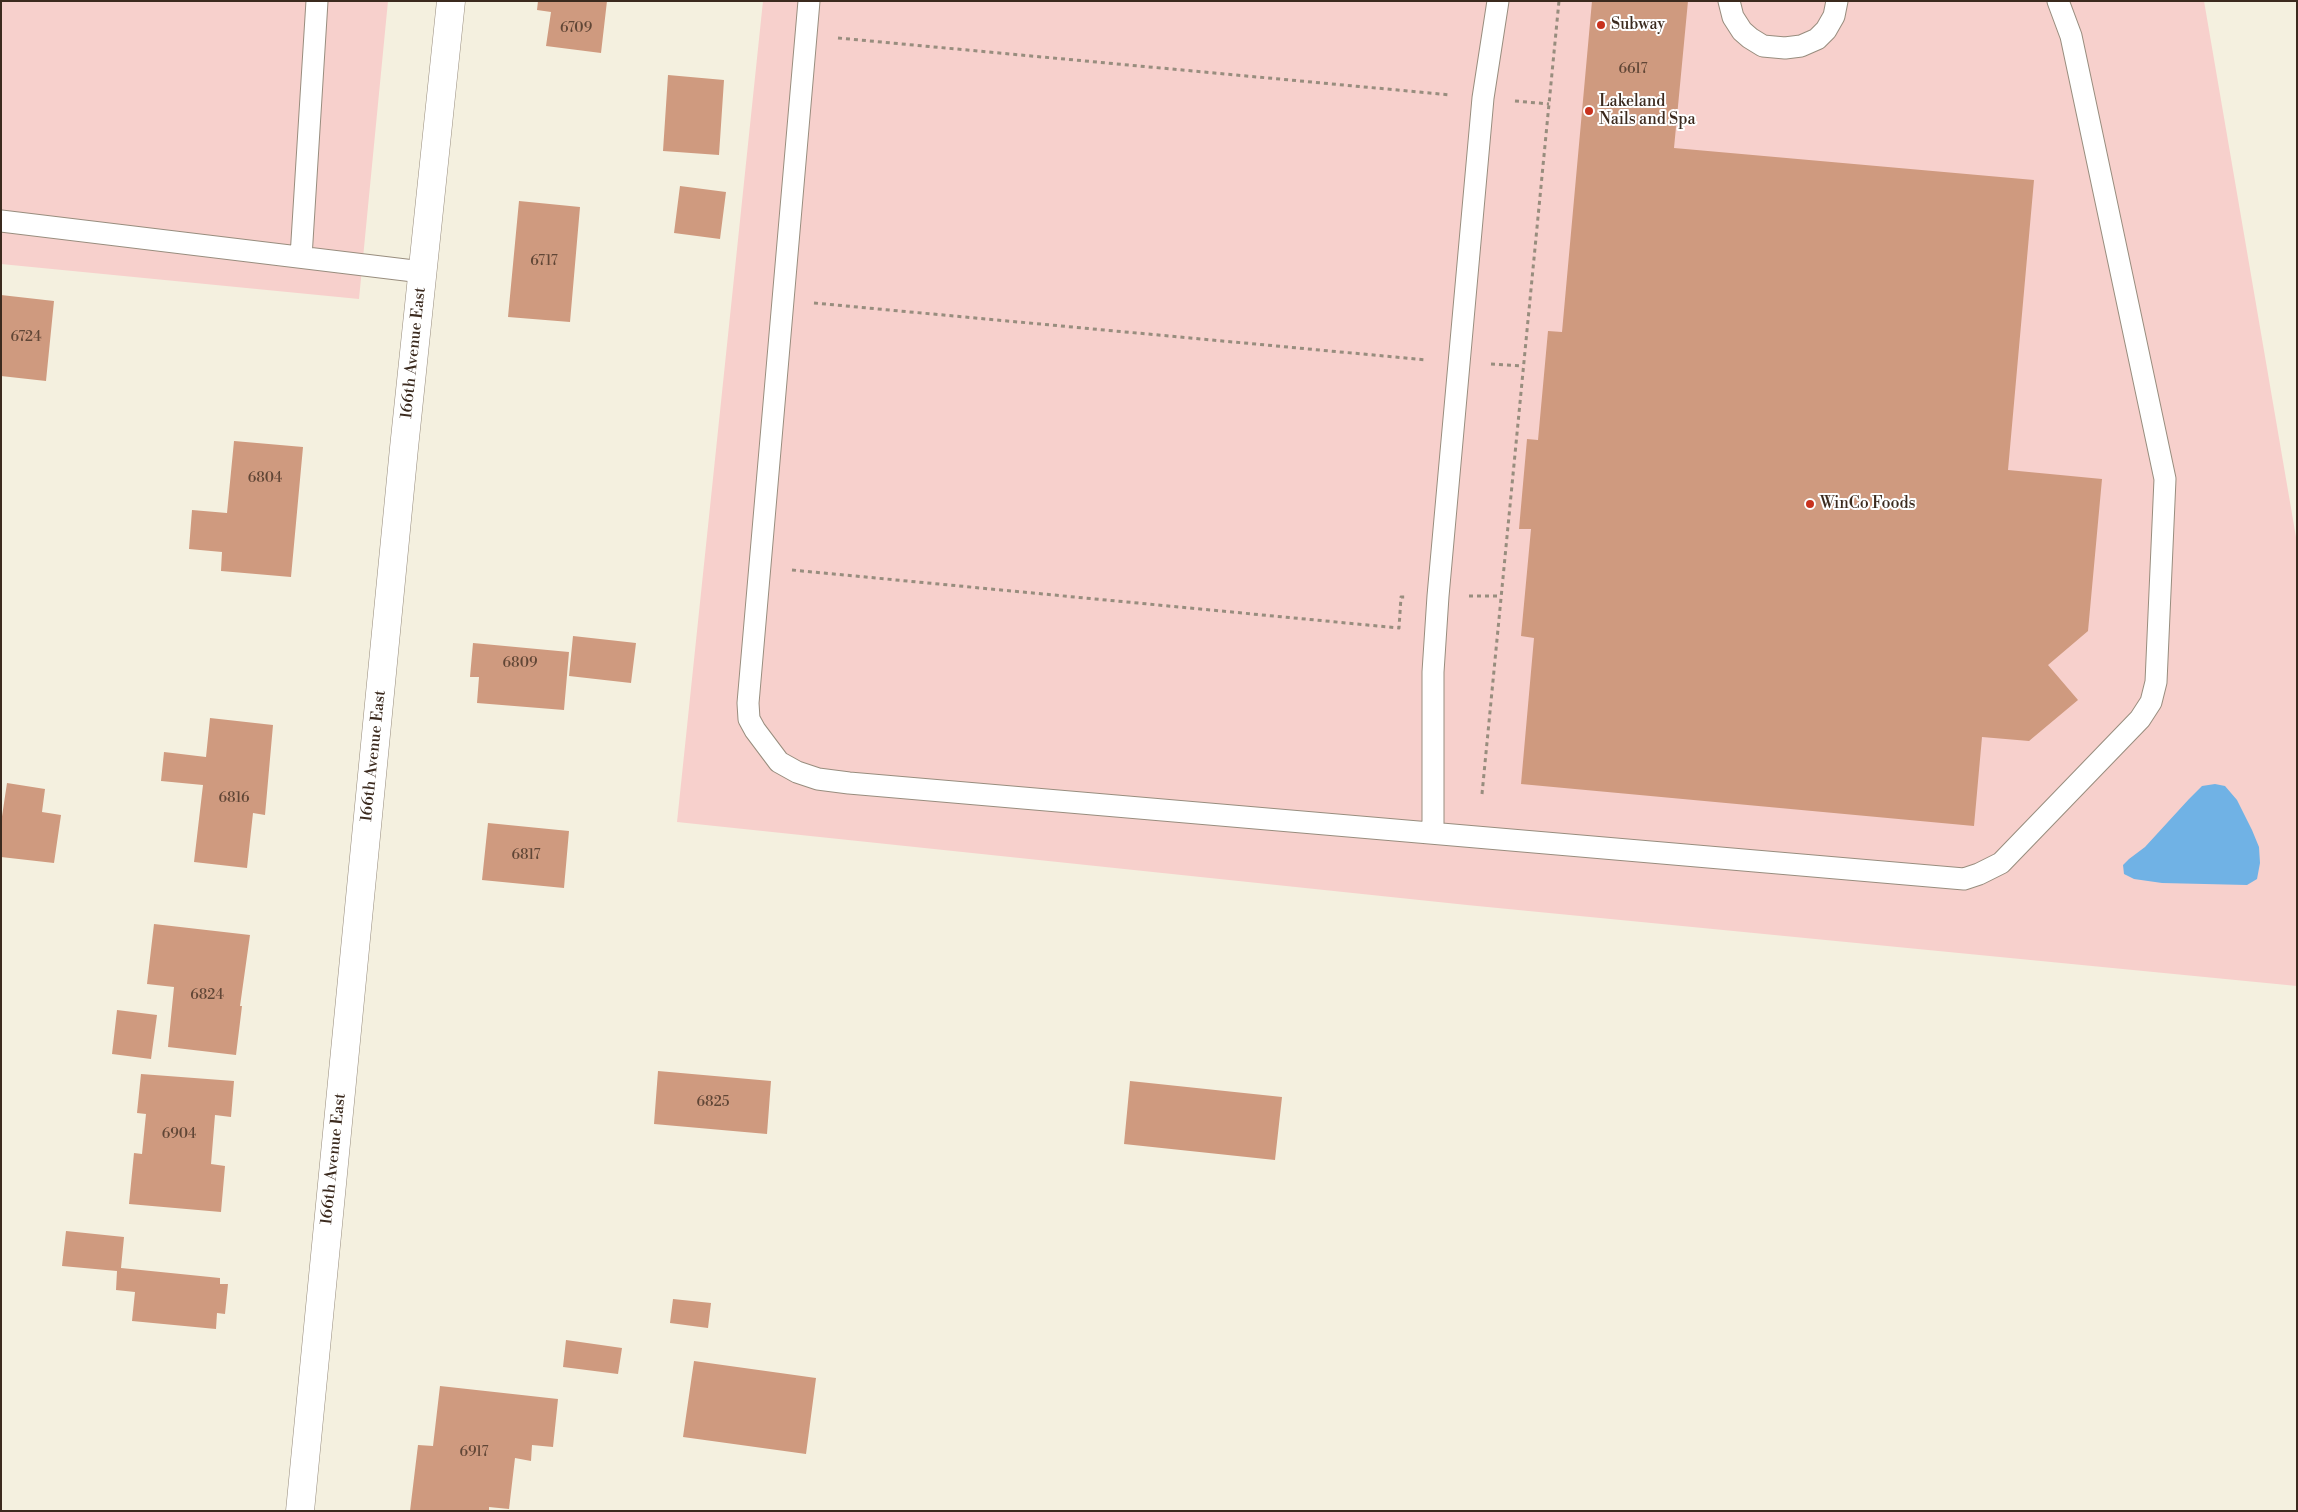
<!DOCTYPE html>
<html>
<head>
<meta charset="utf-8">
<style>
	body { margin:0 }
	#map { position:relative; width:2298px; height:1512px; overflow:hidden; background:#f4f0df; font-family:"Libre Bodoni",serif }
	canvas { display:block }
	.frame { position:absolute; inset:0; border:2px solid #3b2a1e; pointer-events:none }
</style>
</head>
<body>
<div id="map">
<canvas width="2298" height="1512"></canvas>
<div class="frame"></div>
</div>
<script>
const ctx = document.querySelector('canvas').getContext('2d');
ctx.lineJoin = 'round';
function fillPath(path, color) {
  ctx.fillStyle = color;
  ctx.fill(path, 'evenodd');
}
function shape(rows) {
  const path = new Path2D();
  for (const r of rows) {
    path.moveTo(r[0], r[1]);
    for (let i = 2; i < r.length; i += 2) path.lineTo(r[i], r[i + 1]);
  }
  return path;
}
function stroke(path, color, width, dash) {
  ctx.strokeStyle = color;
  ctx.lineWidth = width;
  ctx.lineCap = dash ? 'butt' : 'round';
  ctx.setLineDash(dash || []);
  ctx.stroke(path);
}
function write(font, color, halo, rows, align = 'center') {
  ctx.font = font + ' "Libre Bodoni",serif';
  ctx.lineWidth = 4;
  ctx.setLineDash([]);
  ctx.textBaseline = 'middle';
  ctx.strokeStyle = halo;
  ctx.fillStyle = color;
  for (const [text, x, y, turn = 0] of rows) {
    ctx.save();
    ctx.translate(x, y);
    ctx.rotate((+turn || 0) * Math.PI / 180);
    ctx.textAlign = isNaN(turn) ? turn : align;
    if (halo) ctx.strokeText(text, 0, 0);
    ctx.fillText(text, 0, 0);
    ctx.restore();
  }
}
fillPath(shape([
	[1,1,388,1,359,299,1,264],
	[763,1,2204,1,2297,543,2297,986,1467,905,677,822]
]), '#f7d0cc');
fillPath(shape([
	[2215,784,2225,786,2237,800,2252,830,2259,847,2260,863,2257,879,2247,885,2162,883,2134,879,2124,874,2123,865,2129,859,2145,847,2189,799,2202,786]
]), '#70b2e5');
fillPath(shape([
	[538,1,607,1,601,53,546,46,551,12,537,10],
	[1592,1,1688,1,1674,148,2034,180,2008,470,2102,479,2088,631,2048,665,2078,700,2029,741,1982,737,1974,826,1521,784,1534,638,1521,636,1531,529,1519,529,1527,439,1538,440,1548,331,1562,332],
	[668,75,724,80,719,155,663,151],
	[680,186,726,192,720,239,674,233],
	[519,201,580,207,570,322,508,317],
	[1,295,54,301,46,381,1,376],
	[234,441,303,447,291,577,221,571,222,552,189,549,192,510,227,513],
	[573,636,636,643,631,683,569,676],
	[473,643,569,652,564,710,477,703,479,677,470,677],
	[210,718,273,725,265,815,253,813,247,868,194,862,203,785,161,781,164,752,206,757],
	[7,783,45,789,42,812,61,815,54,863,1,857,1,823],
	[488,823,569,831,564,888,482,880],
	[154,924,250,935,240,1006,242,1006,236,1055,168,1047,174,987,147,984],
	[117,1010,157,1015,151,1059,112,1054],
	[658,1071,771,1081,767,1134,654,1124],
	[141,1074,234,1081,231,1117,215,1115,211,1164,225,1166,221,1212,129,1204,134,1153,142,1154,146,1114,137,1113],
	[1130,1081,1282,1097,1275,1160,1124,1144],
	[66,1231,124,1237,121,1268,220,1278,220,1284,228,1284,225,1314,217,1313,216,1329,132,1321,135,1292,116,1290,117,1271,62,1266],
	[673,1299,711,1303,708,1328,670,1323],
	[566,1340,622,1348,618,1374,563,1367],
	[694,1361,816,1378,806,1454,683,1437],
	[440,1386,558,1399,553,1447,532,1445,531,1461,515,1458,509,1509,489,1507,489,1511,410,1511,418,1445,433,1446]
]), '#cf9a7f');
const service = shape([
	[809,1,748,703,749,719,755,730,779,762,797,772,818,779,849,783,1964,879,1979,874,2001,863,2140,719,2151,702,2156,682,2165,479,2071,36,2058,1],
	[1729,1,1733,17,1742,31,1750,38,1763,46,1785,48,1801,46,1817,39,1826,30,1834,16,1837,1],
	[1,221,422,272],
	[301,257,317,1],
	[1433,833,1433,672,1438,596,1483,98,1498,1]
]);
const tertiary = shape([
	[300,1511,404,448,451,1]
]);
stroke(service, '#988d7e', 23);
stroke(tertiary, '#988d7e', 29);
stroke(shape([
	[838,38,1451,95],
	[1515,101,1549,104],
	[814,303,1427,360],
	[1491,364,1523,366],
	[792,570,1399,628,1401,597,1405,597],
	[1469,596,1501,596],
	[1482,794,1559,1]
]), '#988d7e', 3, [4, 4]);
stroke(service, '#fff', 21);
stroke(tertiary, '#fff', 28);
for (const [x, y, r, color] of [
	[1601,25,5,"#c8321e"],
	[1589,111,5,"#c8321e"],
	[1810,504,5,"#c8321e"]
]) {
  const dot = new Path2D();
  dot.arc(x, y, r, 0, 2 * Math.PI);
  ctx.fillStyle = color;
  ctx.fill(dot);
  stroke(dot, '#fff', 2);
}
write('14px', '#604636', null, [
	["6709",576,29],
	["6617",1633,70],
	["6717",544,262],
	["6724",26,338],
	["6804",265,479],
	["6809",520,664],
	["6816",234,799],
	["6817",526,856],
	["6824",207,996],
	["6825",713,1103],
	["6904",179,1135],
	["6917",474,1453]
]);
write('16px', '#3b2a1e', '#fff', [
	["Subway",1611,25],
	["Lakeland",1599,102],
	["Nails and Spa",1599,120],
	["WinCo Foods",1820,504]
], 'left');
write('16px', '#3b2a1e', '#fff', [
	["166th Avenue East",414,353,-84],
	["166th Avenue East",374,756,-84],
	["166th Avenue East",334,1159,-84]
]);
</script>
</body>
</html>
